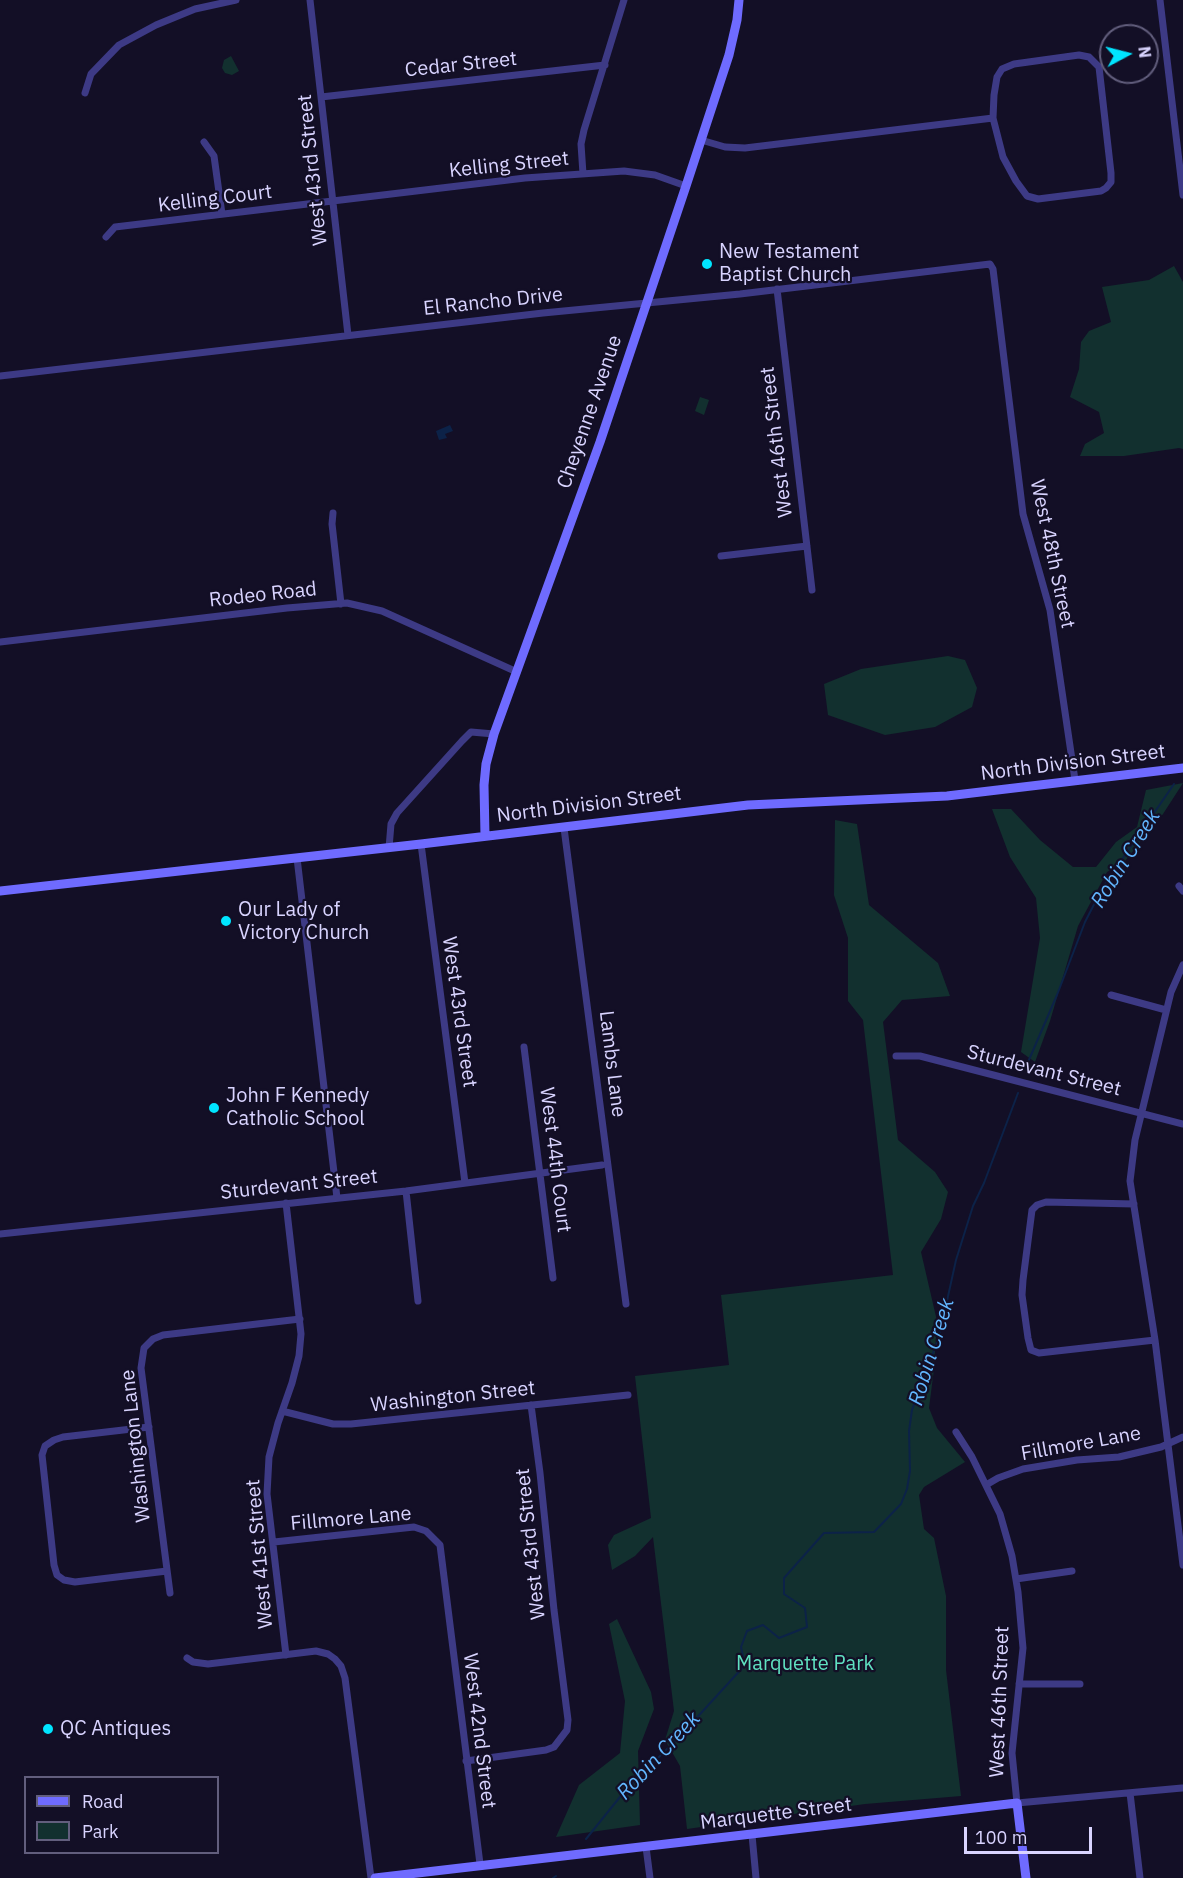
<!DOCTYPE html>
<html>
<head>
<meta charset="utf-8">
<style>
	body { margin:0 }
	#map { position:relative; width:1183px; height:1878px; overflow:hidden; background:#130f26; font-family:"IBM Plex Sans",sans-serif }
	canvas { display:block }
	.legend { position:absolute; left:24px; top:1776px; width:195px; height:78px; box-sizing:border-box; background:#130f26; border:2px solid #625e7d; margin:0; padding:8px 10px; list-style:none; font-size:18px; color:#d9d4ff }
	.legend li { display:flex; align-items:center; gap:12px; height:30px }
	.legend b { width:30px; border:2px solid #625e7d }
	.north { position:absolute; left:1099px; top:24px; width:60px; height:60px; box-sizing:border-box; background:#130f26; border:2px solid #625e7d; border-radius:50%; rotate:83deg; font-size:16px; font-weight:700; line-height:24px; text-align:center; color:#d9d4ff }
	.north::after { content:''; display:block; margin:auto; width:21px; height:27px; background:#00e5ff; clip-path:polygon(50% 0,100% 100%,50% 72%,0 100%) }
	.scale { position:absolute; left:964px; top:1827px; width:128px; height:27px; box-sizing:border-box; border:3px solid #d9d4ff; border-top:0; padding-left:8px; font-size:18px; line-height:21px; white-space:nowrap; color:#d9d4ff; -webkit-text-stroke:4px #130f26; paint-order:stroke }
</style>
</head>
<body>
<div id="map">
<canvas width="1183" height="1878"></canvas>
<ul class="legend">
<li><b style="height:8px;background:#6f6bff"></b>Road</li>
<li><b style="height:16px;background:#12302f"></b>Park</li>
</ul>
<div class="north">N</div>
<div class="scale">100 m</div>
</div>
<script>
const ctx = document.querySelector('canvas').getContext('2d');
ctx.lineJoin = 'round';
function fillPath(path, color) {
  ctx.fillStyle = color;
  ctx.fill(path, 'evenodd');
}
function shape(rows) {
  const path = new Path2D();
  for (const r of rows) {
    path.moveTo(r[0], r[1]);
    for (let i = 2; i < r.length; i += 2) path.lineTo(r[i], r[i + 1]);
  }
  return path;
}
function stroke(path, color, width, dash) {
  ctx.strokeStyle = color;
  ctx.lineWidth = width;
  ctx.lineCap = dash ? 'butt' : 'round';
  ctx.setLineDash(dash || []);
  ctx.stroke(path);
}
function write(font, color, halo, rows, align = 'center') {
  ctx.font = font + ' "IBM Plex Sans",sans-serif';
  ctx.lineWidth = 4.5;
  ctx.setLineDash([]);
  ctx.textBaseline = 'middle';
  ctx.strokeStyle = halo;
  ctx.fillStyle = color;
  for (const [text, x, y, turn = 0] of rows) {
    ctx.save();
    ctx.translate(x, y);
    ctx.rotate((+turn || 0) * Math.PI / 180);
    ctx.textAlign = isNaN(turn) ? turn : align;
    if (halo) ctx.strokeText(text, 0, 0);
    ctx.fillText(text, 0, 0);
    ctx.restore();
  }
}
fillPath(shape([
	[231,56,239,71,232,75,225,73,222,68,224,60],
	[1174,266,1183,282,1183,449,1179,448,1124,456,1080,456,1085,444,1104,433,1099,412,1070,397,1079,369,1081,342,1089,331,1111,322,1102,287,1149,280],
	[700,397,709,400,704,415,695,411],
	[948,656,965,660,977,688,972,707,935,727,885,735,828,715,824,684,861,669],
	[1183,783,1163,814,1125,861,1107,872,1078,926,1050,1021,1035,1062,1021,1052,1040,938,1036,898,1010,857,992,809,1011,809,1040,840,1073,867,1096,867,1116,842,1137,827,1146,790],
	[835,820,857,824,869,905,938,963,950,996,902,1000,883,1022,898,1140,935,1172,948,1192,941,1219,921,1252,937,1321,934,1369,929,1408,937,1428,965,1462,924,1487,919,1495,924,1529,934,1538,946,1596,946,1670,961,1796,865,1804,687,1829,680,1766,665,1740,674,1711,653,1537,635,1556,612,1570,608,1545,614,1535,651,1518,635,1376,729,1365,721,1295,893,1275,863,1020,848,1001,848,938,834,895],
	[617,1619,651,1692,654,1709,638,1751,640,1825,556,1837,579,1785,620,1753,625,1701,609,1624]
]), '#12302f');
fillPath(shape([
	[450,425,453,431,445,434,447,438,439,440,436,431]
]), '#0c2248');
stroke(shape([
	[1025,1069,1057,995,1085,922,1103,887,1174,784],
	[586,1839,624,1792,680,1736,745,1665,741,1647,747,1631,763,1625,779,1638,807,1627,805,1608,784,1594,784,1578,824,1533,874,1532,901,1504,907,1489,910,1471,909,1431,912,1410,939,1337,956,1260,973,1206,984,1183,1018,1093],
	[553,1878,556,1876]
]), '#0c2248', 2);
stroke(shape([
	[310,0,348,335],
	[1160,0,1183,195],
	[1079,55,1089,57,1099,67,1111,173,1111,182,1106,188,1101,191,1038,199,1027,196,1016,181,1003,157,993,118,994,95,997,77,1002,69,1014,64,1079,55],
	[85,93,91,74,119,45,156,25,195,9,236,0],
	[321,97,605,65],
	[701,140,725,147,745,148,993,118],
	[204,142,214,156,222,214],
	[583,174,581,144,584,130,624,0],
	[106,237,115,227,525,178,624,171,655,175,686,186],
	[777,289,812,590],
	[0,376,543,313,740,294,990,264,993,269,1023,514,1050,610,1075,780],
	[333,513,332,524,341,604],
	[721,556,807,546],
	[0,642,287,608,347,603,382,611,517,672],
	[564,828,626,1304],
	[421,844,465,1183],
	[389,848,391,824,397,813,462,741,471,732,494,734],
	[297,858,337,1198],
	[1179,886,1183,891],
	[1183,965,1171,992,1135,1140,1130,1181,1155,1340,1183,1565],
	[1111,995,1166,1010],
	[524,1047,553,1278],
	[896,1056,920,1056,1183,1124],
	[406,1191,418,1301],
	[286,1203,301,1334,299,1356,292,1383,278,1423,269,1457,267,1494,286,1655],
	[1134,1204,1046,1202,1037,1205,1032,1210,1023,1280,1022,1295,1028,1338,1031,1350,1039,1353,1155,1340],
	[0,1234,406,1191,602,1165],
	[282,1411,333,1424,351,1424,628,1395],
	[149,1427,63,1437,54,1440,45,1446,42,1455,54,1565,57,1575,64,1580,75,1582,167,1571],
	[956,1432,972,1457,1000,1514,1012,1556,1018,1592,1023,1648,1012,1753,1017,1803,1182,1788],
	[986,1485,998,1478,1023,1469,1077,1460,1119,1457,1161,1447,1183,1437],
	[274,1542,414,1527,426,1531,440,1545,480,1864],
	[1016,1579,1072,1571],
	[170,1593,141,1368,144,1348,153,1339,163,1335,300,1319],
	[187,1658,193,1662,208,1664,316,1651,328,1654,335,1659,341,1666,345,1678,371,1878],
	[1019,1684,1080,1684],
	[466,1761,546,1750,554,1747,567,1730,568,1720,554,1610,540,1473,531,1405],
	[1130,1793,1140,1878],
	[752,1835,756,1878],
	[646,1847,650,1878]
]), '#3d3a85', 7);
stroke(shape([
	[485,836,484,785,486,764,494,734,600,442,686,186,729,55,737,20,739,0],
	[0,891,421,844,748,805,947,796,1183,768],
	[375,1878,1017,1803,1026,1878]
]), '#6f6bff', 9);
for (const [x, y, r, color] of [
	[707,264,6,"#00e5ff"],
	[226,921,6,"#00e5ff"],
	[214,1108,6,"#00e5ff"],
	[48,1729,6,"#00e5ff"]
]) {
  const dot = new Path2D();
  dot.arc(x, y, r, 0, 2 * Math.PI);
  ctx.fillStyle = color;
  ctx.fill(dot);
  stroke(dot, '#130f26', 2);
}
write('20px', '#d9d4ff', '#130f26', [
	["Cedar Street",461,65,-6],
	["Kelling Street",509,165,-6],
	["West 43rd Street",313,170,-96],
	["Kelling Court",215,199,-7],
	["El Rancho Drive",493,302,-6],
	["Cheyenne Avenue",590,412,-71],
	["West 46th Street",777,442,-97],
	["West 48th Street",1052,554,78],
	["Rodeo Road",263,595,-6],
	["North Division Street",1073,763,-7],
	["North Division Street",589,805,-7],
	["West 43rd Street",459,1012,82],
	["Lambs Lane",612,1064,83],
	["Sturdevant Street",1044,1071,14],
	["West 44th Court",555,1160,83],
	["Sturdevant Street",299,1185,-6],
	["Washington Street",453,1397,-6],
	["Fillmore Lane",1081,1444,-10],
	["Washington Lane",136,1446,-96],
	["Fillmore Lane",351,1519,-5],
	["West 43rd Street",531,1544,-96],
	["West 41st Street",260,1554,-95],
	["West 46th Street",1000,1702,-88],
	["West 42nd Street",479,1731,83],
	["Marquette Street",776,1814,-7]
]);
write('20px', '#d9d4ff', '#130f26', [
	["New Testament",719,252],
	["Baptist Church",719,275],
	["Our Lady of",238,910],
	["Victory Church",238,933],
	["John F Kennedy",226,1096],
	["Catholic School",226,1119],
	["QC Antiques",60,1729]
], 'left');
write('20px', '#5fe0c0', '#130f26', [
	["Marquette Park",805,1664]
]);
write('italic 21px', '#62b6ff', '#130f26', [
	["Robin Creek",1126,859,-58],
	["Robin Creek",932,1352,-73],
	["Robin Creek",659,1756,-47]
]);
</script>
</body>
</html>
